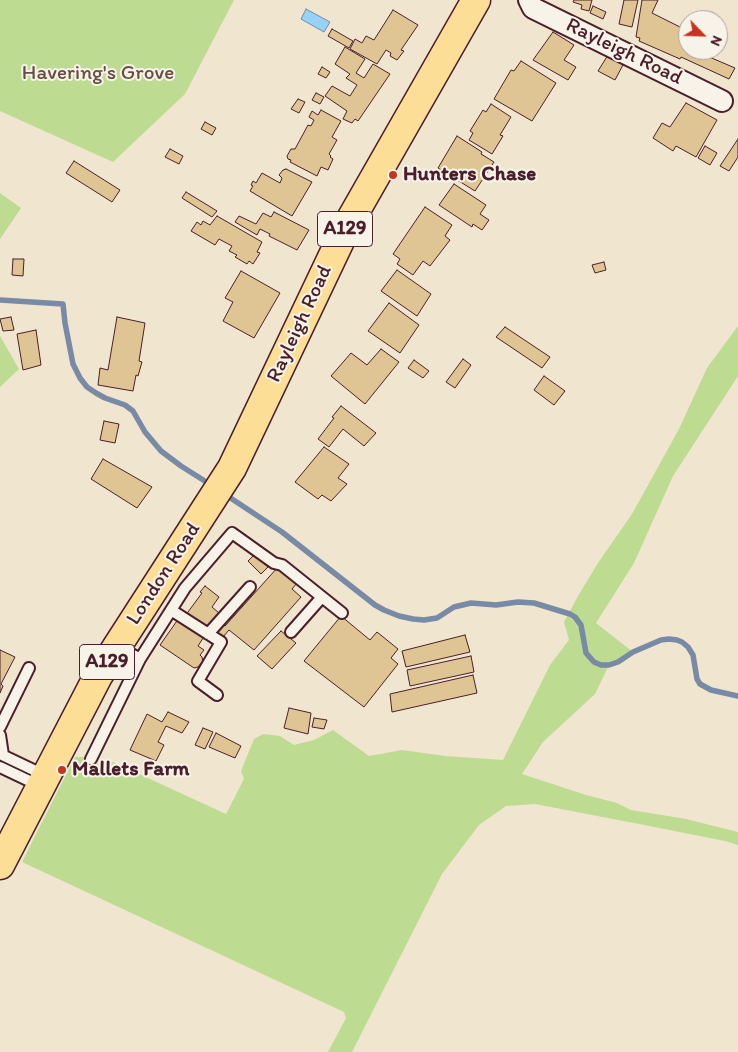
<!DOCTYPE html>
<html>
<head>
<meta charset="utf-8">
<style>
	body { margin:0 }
	#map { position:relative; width:738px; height:1052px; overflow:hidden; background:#f0e5cf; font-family:Itim,sans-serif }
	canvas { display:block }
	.north { position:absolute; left:678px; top:10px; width:50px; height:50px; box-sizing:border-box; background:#f7f3e8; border:1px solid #b29e9c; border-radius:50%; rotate:114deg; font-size:14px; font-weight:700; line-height:20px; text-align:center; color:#4a1f2b }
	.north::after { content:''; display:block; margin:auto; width:18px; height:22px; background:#c8321e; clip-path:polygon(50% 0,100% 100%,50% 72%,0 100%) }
</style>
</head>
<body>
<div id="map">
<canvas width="738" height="1052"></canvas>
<div class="north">N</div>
</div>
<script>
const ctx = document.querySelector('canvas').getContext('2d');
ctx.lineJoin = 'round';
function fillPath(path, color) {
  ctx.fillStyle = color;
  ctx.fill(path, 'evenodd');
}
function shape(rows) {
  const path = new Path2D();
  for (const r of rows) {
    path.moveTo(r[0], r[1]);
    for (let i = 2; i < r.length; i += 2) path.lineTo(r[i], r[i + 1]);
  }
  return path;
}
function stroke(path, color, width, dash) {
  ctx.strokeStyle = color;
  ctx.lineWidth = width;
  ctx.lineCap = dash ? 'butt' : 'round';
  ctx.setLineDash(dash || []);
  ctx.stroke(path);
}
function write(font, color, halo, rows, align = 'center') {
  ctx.font = font + ' Itim,sans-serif';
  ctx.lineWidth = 4;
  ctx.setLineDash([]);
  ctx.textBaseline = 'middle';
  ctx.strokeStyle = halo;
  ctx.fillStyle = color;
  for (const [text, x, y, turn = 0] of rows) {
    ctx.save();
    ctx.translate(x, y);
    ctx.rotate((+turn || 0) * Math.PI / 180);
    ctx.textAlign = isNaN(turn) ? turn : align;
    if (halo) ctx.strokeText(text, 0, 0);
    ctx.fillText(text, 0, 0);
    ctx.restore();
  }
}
fillPath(shape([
	[0,0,234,0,185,94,113,162,0,111],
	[0,193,21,208,0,239],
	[738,326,738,376,673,476,634,563,596,623,633,652,609,665,595,694,543,742,522,774,586,795,617,803,631,810,686,819,738,832,738,845,725,841,634,823,535,804,506,806,479,825,442,874,352,1052,328,1052,346,1018,344,1012,22,862,75,757,83,757,103,766,113,762,226,814,244,779,241,771,254,739,263,734,280,736,294,745,314,740,333,730,369,756,402,750,445,756,503,760,550,665,569,640,564,622,578,596,598,563,632,514,679,429,707,368],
	[0,336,19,369,0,387]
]), '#bedb92');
const water = shape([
	[306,9,330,22,324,32,301,19,306,9]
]);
fillPath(water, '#96d2f7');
stroke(water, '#788aa5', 1);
stroke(shape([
	[0,300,63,304,65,323,73,364,80,378,87,387,96,393,105,398,125,405,133,411,145,432,161,451,181,466,208,483],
	[226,495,282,532,375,605,384,610,399,616,413,619,424,620,437,618,454,607,471,603,496,605,518,602,534,603,570,614,575,617,581,625,586,653,594,662,601,665,609,665,618,662,633,652,661,640,669,639,677,640,682,642,688,647,693,655,697,679,700,684,711,690,738,696]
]), '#788aa5', 5.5);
const building = shape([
	[574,0,592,0,589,11,581,9,582,5,573,2,574,0],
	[624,0,638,0,632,27,619,24,624,0],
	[642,0,658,0,652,13,688,31,688,35,683,45,688,48,688,50,693,50,735,68,729,79,681,57,680,59,639,41,640,38,636,37,642,0],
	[593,6,606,12,603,19,590,13,593,6],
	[393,10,418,25,401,50,404,51,397,60,390,56,391,53,386,50,377,64,350,49,355,39,362,43,366,36,374,40,393,10],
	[332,29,353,41,349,48,328,36,332,29],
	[553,32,574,45,564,60,576,67,568,80,533,60,553,32],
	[345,47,365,59,356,73,364,78,373,64,390,74,358,121,355,119,352,123,343,119,347,111,325,96,332,86,350,96,357,85,346,78,350,74,335,64,345,47],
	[608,55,624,63,615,80,598,71,608,55],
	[521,61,556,83,532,121,494,99,511,70,514,71,521,61],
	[322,67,330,72,326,78,318,74,322,67],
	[316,93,324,97,320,104,312,100,316,93],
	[298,99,305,102,299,113,291,109,298,99],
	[686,103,717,120,696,157,676,146,673,151,653,138,662,123,670,127,686,103],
	[491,104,511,117,500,135,503,136,492,154,469,140,473,133,470,131,483,110,486,112,491,104],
	[321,110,341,121,332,137,337,140,329,154,331,156,330,157,333,159,328,170,321,167,317,176,290,162,291,160,288,159,287,156,291,149,295,149,308,125,311,126,314,120,309,117,312,111,318,115,321,110],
	[205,122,216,128,212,135,201,129,205,122],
	[457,136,482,152,481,154,494,162,475,191,438,168,457,136],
	[738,139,738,157,729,171,720,166,738,139],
	[705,146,717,153,710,165,698,158,705,146],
	[170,149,183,156,179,164,165,157,170,149],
	[74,161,120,190,112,202,66,173,74,161],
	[286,169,312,182,292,216,250,191,253,186,251,185,253,181,256,183,262,173,280,183,282,178,279,175,283,170,286,169],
	[454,184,486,205,480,214,489,220,482,230,473,224,472,227,439,205,454,184],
	[186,192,217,211,212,217,182,198,186,192],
	[425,207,452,225,445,236,450,240,430,266,423,261,413,275,397,264,400,259,393,254,425,207],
	[274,212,309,230,297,250,269,236,270,234,260,229,257,235,235,222,239,216,256,224,263,213,271,217,274,212],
	[217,216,262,242,257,252,260,253,253,264,249,261,247,264,235,257,237,255,229,251,232,246,219,239,215,245,191,231,197,222,201,225,203,221,210,225,217,216],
	[13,259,24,259,23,276,12,275,13,259],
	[604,262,606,270,595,273,592,265,604,262],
	[397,270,431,294,417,316,381,291,397,270],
	[241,271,280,293,254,338,223,321,233,302,225,298,241,271],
	[389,303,419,325,400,353,368,331,389,303],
	[11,317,14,330,3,331,0,319,11,317],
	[117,317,145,323,139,361,142,362,138,376,136,375,133,391,98,385,100,368,108,370,117,317],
	[505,327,550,357,542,368,496,337,505,327],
	[36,330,41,365,23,370,17,334,36,330],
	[381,349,399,362,365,404,331,376,351,353,367,365,381,349],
	[463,359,471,365,455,388,446,382,463,359],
	[414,360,429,371,423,378,408,368,414,360],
	[544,376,565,391,554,405,534,390,544,376],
	[341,406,376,433,364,446,343,429,329,447,318,439,334,418,332,417,341,406],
	[104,421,119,424,115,443,100,440,104,421],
	[324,447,349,464,338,478,347,484,331,501,322,495,318,499,295,482,324,447],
	[103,459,152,487,137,508,91,479,103,459],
	[254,555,268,567,261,574,248,561,254,555],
	[278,567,297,583,292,589,301,597,254,650,229,630,223,637,215,631,222,624,225,626,278,567],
	[205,586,219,597,212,607,219,613,207,630,185,616,202,593,200,592,205,586],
	[341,616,370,640,377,632,398,649,391,658,398,664,364,707,304,661,341,616],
	[179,618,205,635,198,646,204,650,200,655,202,657,203,661,198,667,194,668,160,645,179,618],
	[281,631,296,643,272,669,257,656,281,631],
	[465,635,470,652,406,667,402,651,465,635],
	[0,650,15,657,1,684,3,686,0,693,0,650],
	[471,656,474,672,410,686,407,670,471,656],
	[473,675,477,693,392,712,390,694,473,675],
	[289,708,311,713,308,734,284,728,289,708],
	[168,712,189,722,182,733,166,726,158,742,164,745,156,761,130,750,147,714,162,722,168,712],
	[314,718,327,720,324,729,312,727,314,718],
	[203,728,213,732,205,749,195,745,203,728],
	[216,733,241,746,235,758,209,747,216,733]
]);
fillPath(building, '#dfc494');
stroke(building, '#4a1f2b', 1);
const lane = shape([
	[171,610,221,642,198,681,217,695],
	[291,632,322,597],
	[208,634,250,587],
	[140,659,185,588,232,533,274,563,282,565,342,613],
	[0,727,29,668],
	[0,735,3,755],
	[0,754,44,775],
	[91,759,140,659,118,646],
	[0,767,40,786]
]);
const street = shape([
	[529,0,533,8,722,101]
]);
const primary = shape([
	[0,865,98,676,232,468,347,226,476,0]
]);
stroke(lane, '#4a1f2b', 14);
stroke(street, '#4a1f2b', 24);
stroke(primary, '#4a1f2b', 31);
stroke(lane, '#f7f3e8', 10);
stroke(street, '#f7f3e8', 20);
stroke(primary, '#fcde96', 28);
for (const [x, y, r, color] of [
	[393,175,5,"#c8321e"],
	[62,770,5,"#c8321e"]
]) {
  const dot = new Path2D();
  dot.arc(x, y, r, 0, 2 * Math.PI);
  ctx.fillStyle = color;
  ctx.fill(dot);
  stroke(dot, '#f7f3e8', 2);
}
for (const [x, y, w] of [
	[345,229,55],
	[107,662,55]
]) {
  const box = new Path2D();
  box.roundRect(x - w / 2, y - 17.5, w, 35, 4);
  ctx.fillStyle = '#f7f3e8';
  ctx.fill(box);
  stroke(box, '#4a1f2b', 1);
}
write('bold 20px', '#4a1f2b', null, [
	["A129",345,229],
	["A129",107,662]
]);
write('21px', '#4a1f2b', '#f7f3e8', [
	["Rayleigh Road",624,52,26],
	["Rayleigh Road",300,324,-65],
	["London Road",164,574,-57]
]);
write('21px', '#674e45', '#f7f3e8', [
	["Havering's Grove",98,74]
]);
write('bold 21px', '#4a1f2b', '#f7f3e8', [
	["Hunters Chase",403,175],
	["Mallets Farm",72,770]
], 'left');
</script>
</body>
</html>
